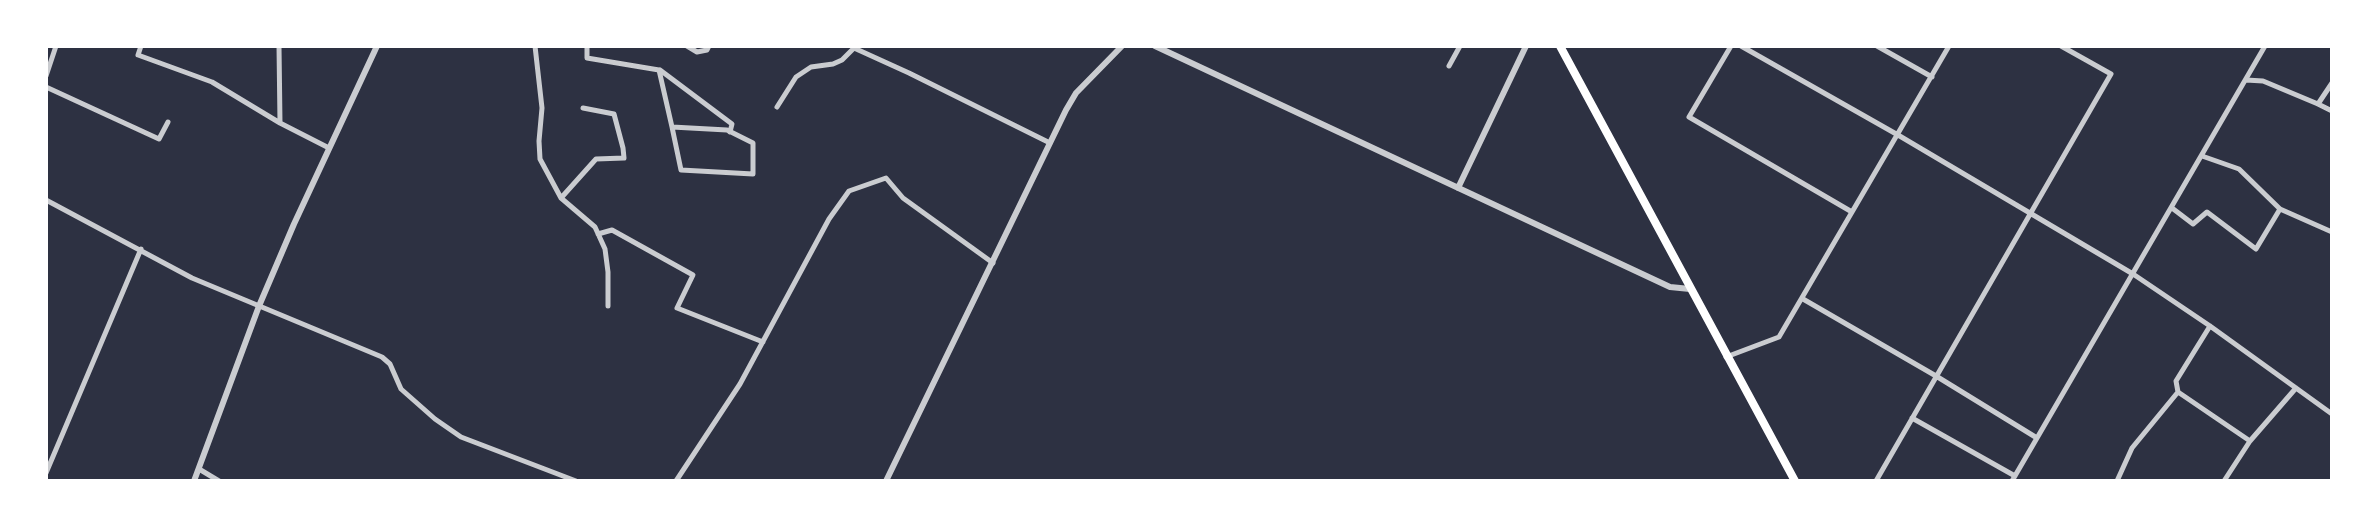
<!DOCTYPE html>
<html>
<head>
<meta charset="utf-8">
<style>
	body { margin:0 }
	#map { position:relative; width:2378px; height:527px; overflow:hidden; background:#2d3142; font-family:"Archivo Narrow",sans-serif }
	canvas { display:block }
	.frame { position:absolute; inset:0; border:48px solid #fff; pointer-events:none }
</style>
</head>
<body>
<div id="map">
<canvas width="2378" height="527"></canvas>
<div class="frame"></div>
</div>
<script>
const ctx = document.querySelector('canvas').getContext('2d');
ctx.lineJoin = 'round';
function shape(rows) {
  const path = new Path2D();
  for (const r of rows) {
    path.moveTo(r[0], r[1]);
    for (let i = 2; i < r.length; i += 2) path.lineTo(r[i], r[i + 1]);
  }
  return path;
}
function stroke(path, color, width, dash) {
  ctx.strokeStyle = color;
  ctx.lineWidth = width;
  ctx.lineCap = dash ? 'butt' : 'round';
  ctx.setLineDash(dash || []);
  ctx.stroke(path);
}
stroke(shape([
	[141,46,138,55,212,82,280,123,329,148],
	[279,46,280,123],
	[535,46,542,108,539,141,540,159,561,198,595,227,605,249,608,272,608,306],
	[587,46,587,58,659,70,672,127,681,170,753,174,753,143,727,130,672,127],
	[687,46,697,52,707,50,709,46],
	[1731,46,1689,117,1852,212],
	[1741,46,1898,135,2133,274,2210,326,2332,414],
	[1877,46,1932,77],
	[1449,66,1460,46],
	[660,70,732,124,730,132],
	[46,76,56,46],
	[2246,80,2263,81,2318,104,2332,83],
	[46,87,159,139,168,122],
	[2318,104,2332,111],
	[777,107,796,77,811,67,833,64,842,60,854,48,909,73,1050,143],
	[2202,156,2239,169,2280,209,2332,232],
	[561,198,596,159,624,158,623,148,614,114,583,108],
	[46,200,192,278,382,357,390,364,401,389,435,419,461,437,576,481],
	[2172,208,2193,224,2207,212,2256,249,2280,209],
	[598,234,612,230,693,275,677,308,763,342],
	[1803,299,1936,376,2037,438],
	[1726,357,1779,337,1949,46],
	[2178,392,2250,441],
	[1912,418,2015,476],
	[199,469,219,481],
	[46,473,141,249],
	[676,481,740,384,829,219,849,191,886,178,903,198,993,263],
	[1876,481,2111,74,2061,46],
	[2012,481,2265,46],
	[2117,481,2132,448,2178,392,2176,381,2210,326],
	[2224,481,2250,441,2296,388]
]), '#caccd0', 5);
stroke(shape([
	[1155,46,1670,287,1690,289],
	[1458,188,1526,46],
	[194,481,259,306,294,224,377,46],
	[886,481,1066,110,1076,93,1122,46]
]), '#caccd0', 6);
stroke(shape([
	[1560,46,1795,481]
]), '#fff', 8);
</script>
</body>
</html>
